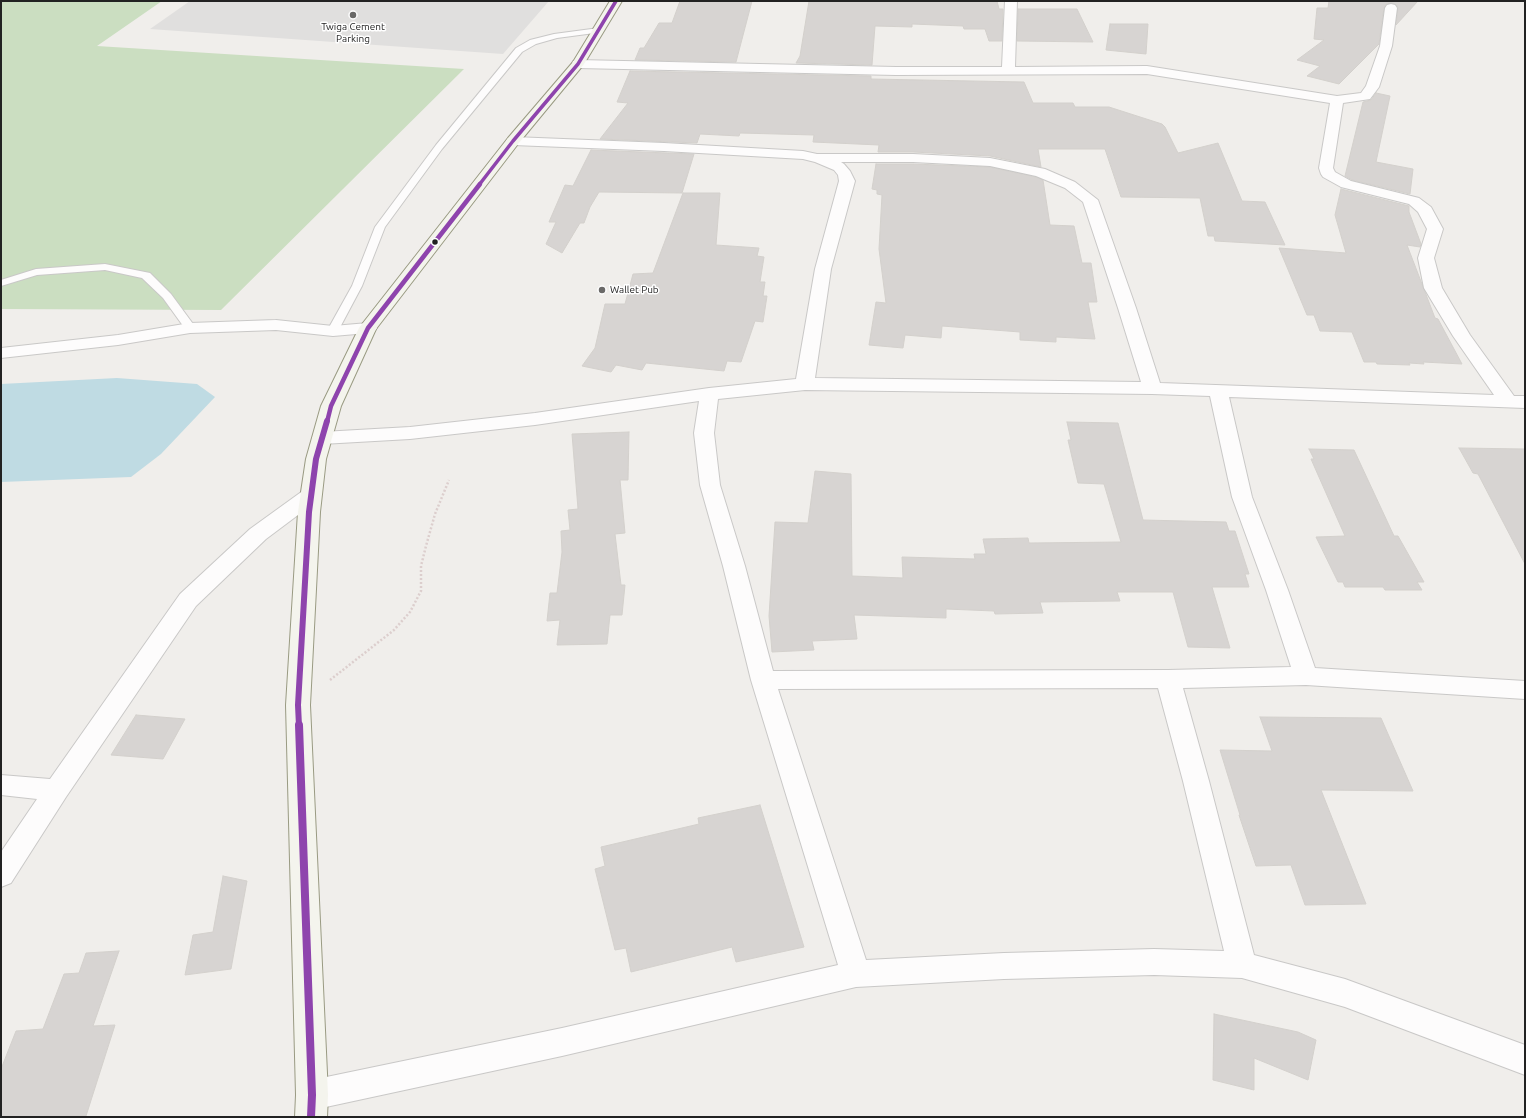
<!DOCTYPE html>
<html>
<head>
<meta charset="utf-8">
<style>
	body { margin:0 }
	#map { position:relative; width:1526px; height:1118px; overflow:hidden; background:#f0eeeb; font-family:Ubuntu,sans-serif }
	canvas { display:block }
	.frame { position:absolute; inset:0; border:2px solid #222; pointer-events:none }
</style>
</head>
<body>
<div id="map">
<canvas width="1526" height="1118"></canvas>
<div class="frame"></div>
</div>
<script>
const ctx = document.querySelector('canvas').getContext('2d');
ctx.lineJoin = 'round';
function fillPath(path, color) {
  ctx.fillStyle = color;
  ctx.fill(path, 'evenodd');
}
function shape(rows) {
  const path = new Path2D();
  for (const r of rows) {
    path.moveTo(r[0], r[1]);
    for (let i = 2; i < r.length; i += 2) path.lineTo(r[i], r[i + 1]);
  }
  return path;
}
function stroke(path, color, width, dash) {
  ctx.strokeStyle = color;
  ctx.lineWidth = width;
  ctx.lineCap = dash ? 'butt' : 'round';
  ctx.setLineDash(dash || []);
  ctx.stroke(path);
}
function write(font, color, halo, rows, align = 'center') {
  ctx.font = font + ' Ubuntu,sans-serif';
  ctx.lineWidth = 3;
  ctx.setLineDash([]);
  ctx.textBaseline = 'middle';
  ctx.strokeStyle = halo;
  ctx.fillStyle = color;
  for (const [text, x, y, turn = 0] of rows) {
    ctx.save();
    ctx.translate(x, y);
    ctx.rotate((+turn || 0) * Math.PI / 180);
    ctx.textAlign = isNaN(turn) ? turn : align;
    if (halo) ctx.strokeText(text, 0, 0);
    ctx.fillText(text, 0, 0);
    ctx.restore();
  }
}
fillPath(shape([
	[1,1,162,1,97,46,464,69,221,310,1,309]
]), '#cbdec1');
fillPath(shape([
	[190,1,549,1,503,54,150,29]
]), '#e0dfde');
fillPath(shape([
	[117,378,197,384,215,397,161,454,131,477,1,482,1,384]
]), '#bfdbe3');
const building = shape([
	[680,1,752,1,736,62,635,60,640,48,644,48,659,23,672,23,680,1],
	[809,1,997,1,999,9,1003,9,1002,41,989,41,985,29,964,29,963,26,912,24,912,27,875,26,872,65,796,63,800,56,809,1],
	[1329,1,1418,1,1396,25,1398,7,1395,4,1391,3,1386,4,1384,8,1379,44,1339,84,1307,76,1320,66,1297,60,1324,40,1314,39,1317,8,1328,8,1329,1],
	[1018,9,1077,9,1093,42,1017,41,1018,9],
	[1110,24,1148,24,1146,54,1106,50,1110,24],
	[630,71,871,76,871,79,1024,82,1033,103,1073,103,1075,107,1109,107,1162,124,1165,127,1178,153,1218,143,1242,201,1265,202,1285,245,1215,241,1214,236,1208,236,1200,198,1121,197,1105,149,1038,149,1041,167,990,156,913,152,878,152,879,145,813,142,814,135,740,133,739,136,700,134,697,143,600,139,628,103,617,102,630,71],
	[1376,93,1390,96,1376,162,1413,169,1410,194,1352,180,1345,176,1363,102,1371,100,1376,93],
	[591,150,694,154,682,193,599,192,590,207,584,223,580,223,562,253,546,244,556,222,549,222,565,185,573,186,591,150],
	[876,164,913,164,990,167,1036,177,1043,180,1050,225,1074,226,1082,263,1091,263,1097,302,1088,302,1095,339,1056,337,1056,342,1020,340,1020,332,942,326,941,338,905,335,903,348,869,345,876,302,886,303,879,249,882,195,877,194,877,190,872,189,876,164],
	[1341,189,1409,206,1409,212,1421,244,1420,247,1407,245,1435,318,1438,319,1462,364,1423,362,1424,364,1409,363,1410,365,1377,364,1376,362,1364,362,1352,332,1320,331,1314,315,1307,315,1279,248,1346,253,1335,215,1341,189],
	[683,193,720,193,716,245,759,248,757,256,764,257,760,282,765,282,763,296,767,296,763,322,755,321,741,362,727,361,724,371,646,363,642,370,616,365,611,372,582,366,595,348,605,304,625,304,633,274,653,273,683,193],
	[1067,422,1118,423,1143,520,1226,522,1229,531,1235,531,1249,574,1245,574,1249,587,1212,587,1230,648,1188,647,1173,592,1117,592,1120,601,1040,602,1043,613,995,614,994,611,946,609,946,618,854,615,857,639,812,641,814,650,772,652,769,616,775,522,808,523,815,471,851,474,852,576,903,578,902,557,975,559,974,554,986,554,983,539,1028,538,1029,543,1121,542,1104,484,1078,483,1068,440,1071,440,1067,422],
	[629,432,628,480,620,480,625,533,615,534,621,585,625,585,622,615,610,615,607,644,557,645,560,620,547,621,550,593,557,593,562,552,561,531,570,530,568,510,578,509,572,434,629,432],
	[1459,448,1525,449,1525,564,1478,474,1473,473,1459,448],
	[1309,449,1354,450,1394,536,1398,536,1424,582,1417,582,1422,590,1385,590,1383,587,1345,587,1343,582,1338,582,1316,537,1345,536,1311,459,1314,459,1309,449],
	[136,715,185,719,163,759,111,755,136,715],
	[1260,717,1381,718,1413,791,1321,790,1366,904,1305,905,1291,865,1256,866,1239,815,1240,815,1220,750,1272,751,1260,717],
	[760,805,804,947,736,962,732,947,631,972,626,948,615,950,595,869,605,866,601,847,699,824,698,818,760,805],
	[223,876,247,881,231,969,185,975,193,935,213,932,223,876],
	[119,951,93,1026,115,1025,86,1116,1,1117,1,1069,16,1031,43,1029,64,974,79,973,86,953,119,951],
	[1214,1014,1298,1032,1316,1040,1308,1080,1254,1058,1254,1090,1213,1080,1214,1014]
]);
fillPath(building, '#d7d4d2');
stroke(building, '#d3d0cc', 1);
const lane = shape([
	[599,28,602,28,602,32,557,38,536,44,522,52,442,149,385,227,362,286,337,333,329,333,327,331,352,286,375,227,436,145,516,48,530,40,554,34,599,28],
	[105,264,150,273,171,294,196,328,194,330,186,330,163,298,142,278,105,270,37,275,1,286,1,280,36,269,105,264]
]);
const street = shape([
	[1005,1,1017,1,1015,67,1147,66,1337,96,1361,93,1366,86,1380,46,1385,8,1387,5,1391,4,1395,5,1397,8,1392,46,1379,87,1370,99,1343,103,1333,168,1335,172,1351,181,1419,198,1431,207,1443,229,1434,258,1442,288,1470,335,1514,396,1525,396,1525,408,1229,397,1252,497,1288,590,1315,668,1525,681,1525,699,1306,685,1183,688,1209,781,1254,955,1345,979,1525,1045,1525,1075,1345,1007,1242,978,1154,975,1004,979,856,987,562,1056,312,1110,301,1106,296,1095,301,1084,312,1080,562,1028,838,965,751,680,723,566,700,485,694,433,699,401,535,425,410,439,322,444,315,442,312,438,315,434,322,432,410,427,535,413,709,388,796,379,815,269,839,181,838,175,834,170,815,162,803,159,664,151,513,145,508,144,506,141,508,138,513,137,664,143,803,151,817,154,913,154,990,158,1045,169,1075,182,1098,200,1136,308,1160,383,1494,395,1453,336,1424,288,1418,258,1427,229,1418,212,1409,204,1341,187,1323,177,1321,174,1319,168,1330,103,1147,74,896,75,578,68,573,67,572,64,573,61,578,60,896,67,1002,67,1005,1],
	[841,162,913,162,990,166,1036,176,1065,188,1083,202,1118,308,1141,382,815,378,831,269,855,181,850,171,844,164,841,162],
	[805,390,1152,394,1210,396,1232,497,1266,590,1291,667,1168,670,773,671,745,566,720,485,714,433,718,399,805,390],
	[1158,688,1183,781,1224,951,1154,949,1004,953,866,960,778,689,1158,688],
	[276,320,333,326,368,323,374,324,377,328,374,332,368,333,333,336,276,330,190,333,118,345,1,358,1,348,118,335,190,323,276,320],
	[311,488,318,490,321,495,318,500,266,539,196,606,66,797,11,883,1,887,1,852,37,799,1,795,1,775,50,779,180,594,250,529,304,490,311,488]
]);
const secondary = shape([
	[610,1,622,1,584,64,518,144,376,329,341,406,326,459,320,512,310,705,328,1095,327,1117,295,1117,296,1095,286,705,298,512,306,459,321,406,359,328,508,138,573,62,610,1]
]);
stroke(lane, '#c9c8c7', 2);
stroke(street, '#c9c8c7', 2);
stroke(secondary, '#999a82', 2);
stroke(shape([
	[330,680,394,630,410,612,421,591,421,566,426,546,435,514,449,480]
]), '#dccecd', 2.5, [2, 2]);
fillPath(lane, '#fdfcfc');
fillPath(street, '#fdfcfc');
fillPath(secondary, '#f4f4ed');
stroke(shape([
	[479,185,513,141,578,64,616,1]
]), '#8e44ad', 3.5);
stroke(shape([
	[327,422,331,406,368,328,480,184]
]), '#8e44ad', 4.5);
stroke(shape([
	[299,726,298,705,309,512,316,459,327,421]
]), '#8e44ad', 6);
stroke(shape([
	[299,725,312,1095,311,1117]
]), '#8e44ad', 8);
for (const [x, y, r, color] of [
	[353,15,4,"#6a6968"],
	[435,242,3.5,"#222"],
	[602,290,4,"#6a6968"]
]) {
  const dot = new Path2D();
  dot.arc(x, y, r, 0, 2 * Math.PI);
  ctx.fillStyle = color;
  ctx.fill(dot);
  stroke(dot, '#fff', 1.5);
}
write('10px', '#222', '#fff', [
	["Twiga Cement",353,27],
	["Parking",353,39],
	["Wallet Pub",610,290,"left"]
]);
</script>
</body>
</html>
